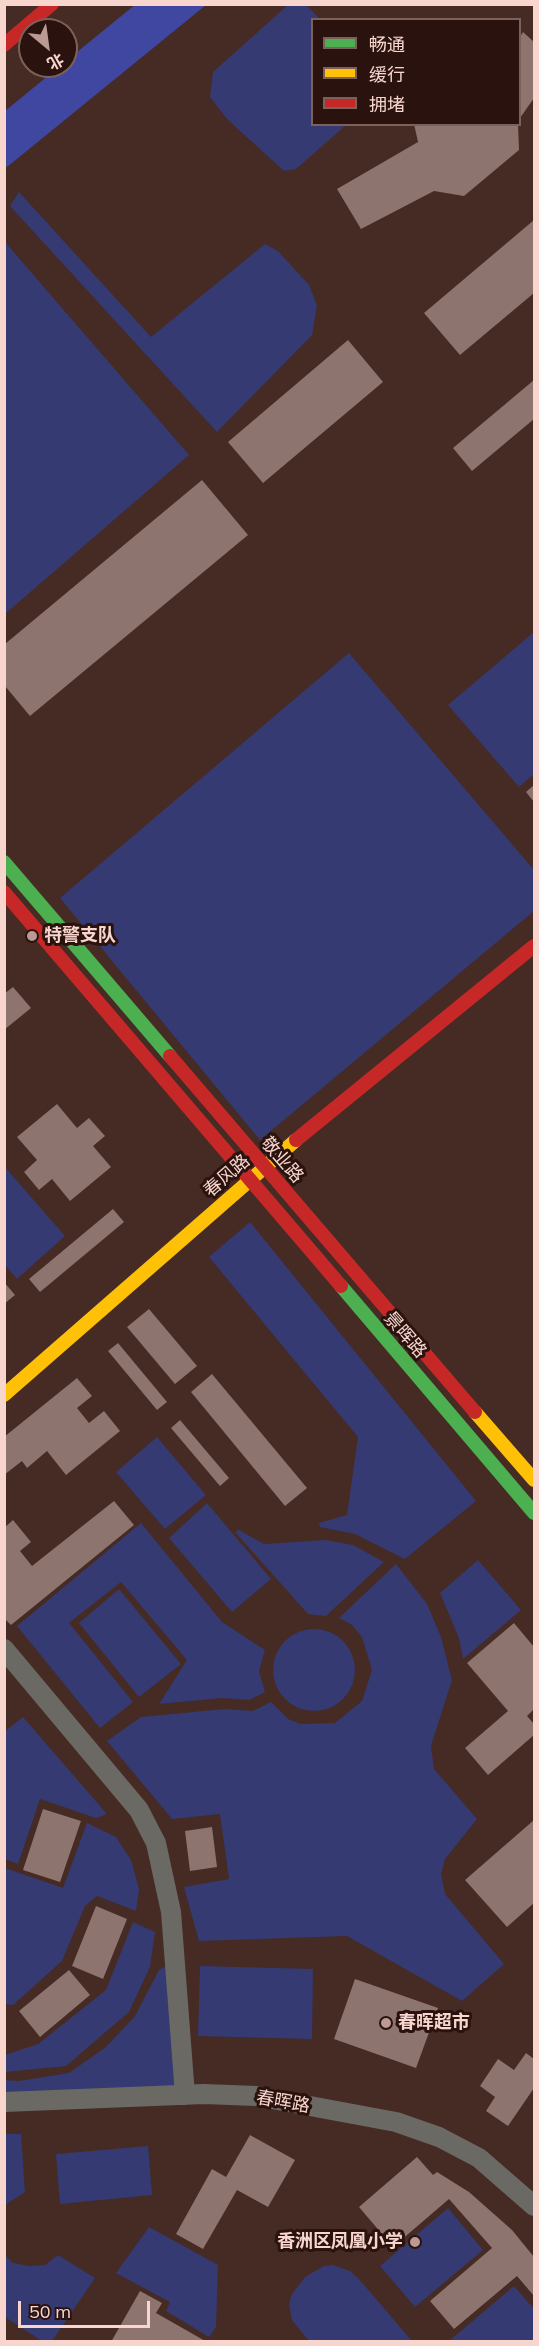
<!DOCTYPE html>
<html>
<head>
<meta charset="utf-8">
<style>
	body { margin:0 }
	#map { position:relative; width:539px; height:2346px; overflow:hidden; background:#462a24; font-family:Mulish,"Noto Sans SC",sans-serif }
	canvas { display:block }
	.frame { position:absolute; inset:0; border:6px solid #f8d6ce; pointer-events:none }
	.legend { position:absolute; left:311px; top:18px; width:210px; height:108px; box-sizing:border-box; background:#2a130e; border:2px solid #7c615b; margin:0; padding:8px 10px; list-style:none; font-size:18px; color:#f8d6ce }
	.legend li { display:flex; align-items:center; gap:12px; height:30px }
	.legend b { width:30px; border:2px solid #7c615b }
	.north { position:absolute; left:18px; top:18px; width:60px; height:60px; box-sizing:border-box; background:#2a130e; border:2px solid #7c615b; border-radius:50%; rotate:151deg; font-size:16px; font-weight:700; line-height:24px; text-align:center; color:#f8d6ce }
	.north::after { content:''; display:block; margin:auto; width:21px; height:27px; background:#ba9a92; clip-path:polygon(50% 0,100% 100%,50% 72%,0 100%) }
	.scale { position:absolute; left:18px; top:2301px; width:132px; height:27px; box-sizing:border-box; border:3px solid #f8d6ce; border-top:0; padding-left:8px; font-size:18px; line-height:21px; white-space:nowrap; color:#f8d6ce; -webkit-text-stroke:4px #2a130e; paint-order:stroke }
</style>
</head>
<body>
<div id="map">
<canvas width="539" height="2346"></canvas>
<div class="frame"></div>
<ul class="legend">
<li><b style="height:8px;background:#4caf50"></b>畅通</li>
<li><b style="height:8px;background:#ffc107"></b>缓行</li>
<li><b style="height:8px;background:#c62828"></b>拥堵</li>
</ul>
<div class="north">北</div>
<div class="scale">50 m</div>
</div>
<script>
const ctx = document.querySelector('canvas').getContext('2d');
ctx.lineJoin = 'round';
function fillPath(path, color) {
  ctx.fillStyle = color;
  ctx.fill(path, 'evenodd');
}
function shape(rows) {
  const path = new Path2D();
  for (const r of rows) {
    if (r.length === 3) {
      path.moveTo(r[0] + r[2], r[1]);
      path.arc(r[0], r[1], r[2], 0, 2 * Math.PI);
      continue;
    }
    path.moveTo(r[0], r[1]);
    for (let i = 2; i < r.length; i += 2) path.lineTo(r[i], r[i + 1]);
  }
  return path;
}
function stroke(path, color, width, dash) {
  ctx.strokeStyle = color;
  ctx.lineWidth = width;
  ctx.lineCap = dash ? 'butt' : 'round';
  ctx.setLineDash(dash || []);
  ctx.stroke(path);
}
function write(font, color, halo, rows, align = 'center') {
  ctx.font = font + ' Mulish,"Noto Sans SC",sans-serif';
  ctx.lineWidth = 6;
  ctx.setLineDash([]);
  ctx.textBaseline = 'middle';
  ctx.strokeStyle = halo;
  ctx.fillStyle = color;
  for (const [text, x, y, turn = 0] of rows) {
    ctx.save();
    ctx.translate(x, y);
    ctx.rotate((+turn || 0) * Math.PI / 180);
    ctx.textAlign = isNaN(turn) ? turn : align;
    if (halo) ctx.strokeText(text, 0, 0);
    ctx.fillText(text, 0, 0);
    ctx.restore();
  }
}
fillPath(shape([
	[289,4,306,5,320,19,312,20,312,124,346,125,296,169,284,171,227,119,210,97,213,72],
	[19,192,151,337,265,244,278,251,309,285,317,305,312,335,217,432,10,206],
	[5,242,189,455,5,614,4,614],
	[534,632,534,774,519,787,448,705],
	[349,653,534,870,534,911,260,1140,60,898],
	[4,1166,65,1236,17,1279,5,1265],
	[250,1222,476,1501,405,1559,355,1534,320,1527,319,1523,347,1515,358,1437,209,1257],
	[157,1437,206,1495,165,1529,116,1472],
	[207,1503,271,1579,232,1612,169,1538],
	[141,1523,222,1622,265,1650,259,1671,265,1692,249,1700,222,1698,159,1704,187,1660,121,1582,69,1623,133,1702,100,1728,17,1626],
	[239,1530,264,1544,326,1540,353,1545,384,1562,326,1616,308,1614,235,1532],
	[478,1560,521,1610,463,1659,459,1638,440,1593],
	[396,1564,427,1604,441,1637,452,1680,431,1746,434,1769,477,1819,445,1859,441,1874,445,1894,504,1964,462,2001,347,1936,199,1941,184,1887,229,1879,220,1814,172,1819,107,1741,141,1717,225,1709,253,1711,271,1702,288,1719,301,1724,335,1723,362,1701,372,1670,362,1637,352,1625,339,1618],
	[119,1589,181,1664,139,1697,79,1623],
	[314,1670,41],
	[23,1717,107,1814,96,1818,40,1799,18,1864,5,1859,4,1732],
	[87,1823,116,1837,131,1860,139,1889,136,1911,97,1896,85,1906,62,1961,13,2005,5,2004,5,1868,63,1888],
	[133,1922,155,1932,150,1967,129,2012,66,2066,5,2072,5,2055,38,2044,106,1990],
	[166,1966,176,2087,5,2097,4,2080,19,2081,69,2073,106,2047,135,2016,159,1970],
	[200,1966,313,1969,312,2039,198,2036],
	[5,2134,21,2134,25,2192,5,2205],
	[148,2146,152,2195,60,2204,56,2154],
	[448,2208,483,2250,415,2307,380,2266],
	[149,2227,218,2265,216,2327,209,2337,166,2311,170,2302,116,2273],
	[4,2254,13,2263,29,2266,45,2265,58,2255,95,2278,52,2341,42,2341,5,2317],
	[333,2265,350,2271,359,2279,412,2341,309,2341,292,2320,289,2304,292,2294,305,2277,324,2266],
	[514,2286,534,2309,534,2339,532,2341,449,2341]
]), '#353a72');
fillPath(shape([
	[136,4,206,5,7,167,4,163,5,111,60,66,66,66,66,61]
]), '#3f47a0');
fillPath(shape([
	[523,32,534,42,534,98,520,118,520,37],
	[414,124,518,124,519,150,464,196,434,191,361,229,337,189,418,142],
	[534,220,534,293,460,355,424,313],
	[348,340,383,382,263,483,228,442],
	[534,380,534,419,472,471,453,448],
	[202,480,248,535,30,716,5,686,5,644],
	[534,785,534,802,526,792],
	[13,987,31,1008,4,1030,4,994],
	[57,1104,77,1128,89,1118,105,1136,93,1146,111,1167,70,1201,52,1179,39,1190,24,1172,37,1160,17,1137],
	[113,1209,124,1222,40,1292,29,1279],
	[4,1282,15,1295,4,1304],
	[149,1309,197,1366,175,1384,127,1327],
	[118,1343,167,1402,157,1410,108,1351],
	[212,1374,307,1488,285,1506,191,1392],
	[77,1378,92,1396,77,1408,89,1423,104,1411,120,1431,66,1475,47,1451,27,1468,22,1461,4,1475,4,1437],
	[180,1420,229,1478,220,1486,171,1428],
	[114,1501,134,1525,11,1625,4,1618,4,1528,13,1520,31,1542,20,1551,32,1566],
	[514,1623,534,1647,534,1709,527,1716,534,1724,534,1735,488,1775,465,1748,508,1711,467,1663],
	[43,1809,81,1821,60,1882,23,1870],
	[534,1820,534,1903,507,1927,465,1880],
	[212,1827,217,1867,190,1871,185,1831],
	[96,1906,127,1919,103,1979,72,1966],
	[69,1970,90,1995,40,2037,19,2011],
	[355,1979,438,2008,416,2068,334,2039],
	[526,2053,534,2059,534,2088,508,2126,486,2111,495,2097,480,2086,498,2059,514,2070],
	[250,2135,295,2160,268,2207,237,2190,203,2249,176,2234,212,2169,226,2177],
	[417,2157,433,2175,437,2172,469,2192,512,2230,534,2257,534,2296,517,2276,454,2329,430,2301,492,2248,449,2199,393,2247,359,2207],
	[140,2291,162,2303,156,2313,207,2342,111,2342]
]), '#8d746e');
stroke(shape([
	[4,1649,139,1810,156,1843,171,1912,185,2095],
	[4,2102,204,2094,256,2096,396,2122,439,2137,479,2158,534,2206]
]), '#6b6963', 20);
stroke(shape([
	[4,862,170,1056],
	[341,1286,534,1513]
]), '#4caf50', 14);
stroke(shape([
	[4,1395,296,1140],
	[475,1412,534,1480]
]), '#ffc107', 14);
stroke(shape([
	[4,45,52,4],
	[4,892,341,1286],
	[170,1056,475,1412],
	[296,1140,534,946]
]), '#c62828', 14);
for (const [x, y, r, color] of [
	[32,936,6,"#ba9a92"],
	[386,2023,6,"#ba9a92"],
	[415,2242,6,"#ba9a92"]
]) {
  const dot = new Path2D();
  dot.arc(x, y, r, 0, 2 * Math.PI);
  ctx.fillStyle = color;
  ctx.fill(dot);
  stroke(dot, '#2a130e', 2);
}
write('bold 18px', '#f8d6ce', '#2a130e', [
	["特警支队",44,936],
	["春晖超市",398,2023],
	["香洲区凤凰小学",403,2242,"right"]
], 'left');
write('18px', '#f8d6ce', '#2a130e', [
	["敬业路",282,1160,49],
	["春风路",227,1176,-41],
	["景晖路",405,1335,49],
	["春晖路",283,2102,10]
]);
</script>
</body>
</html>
